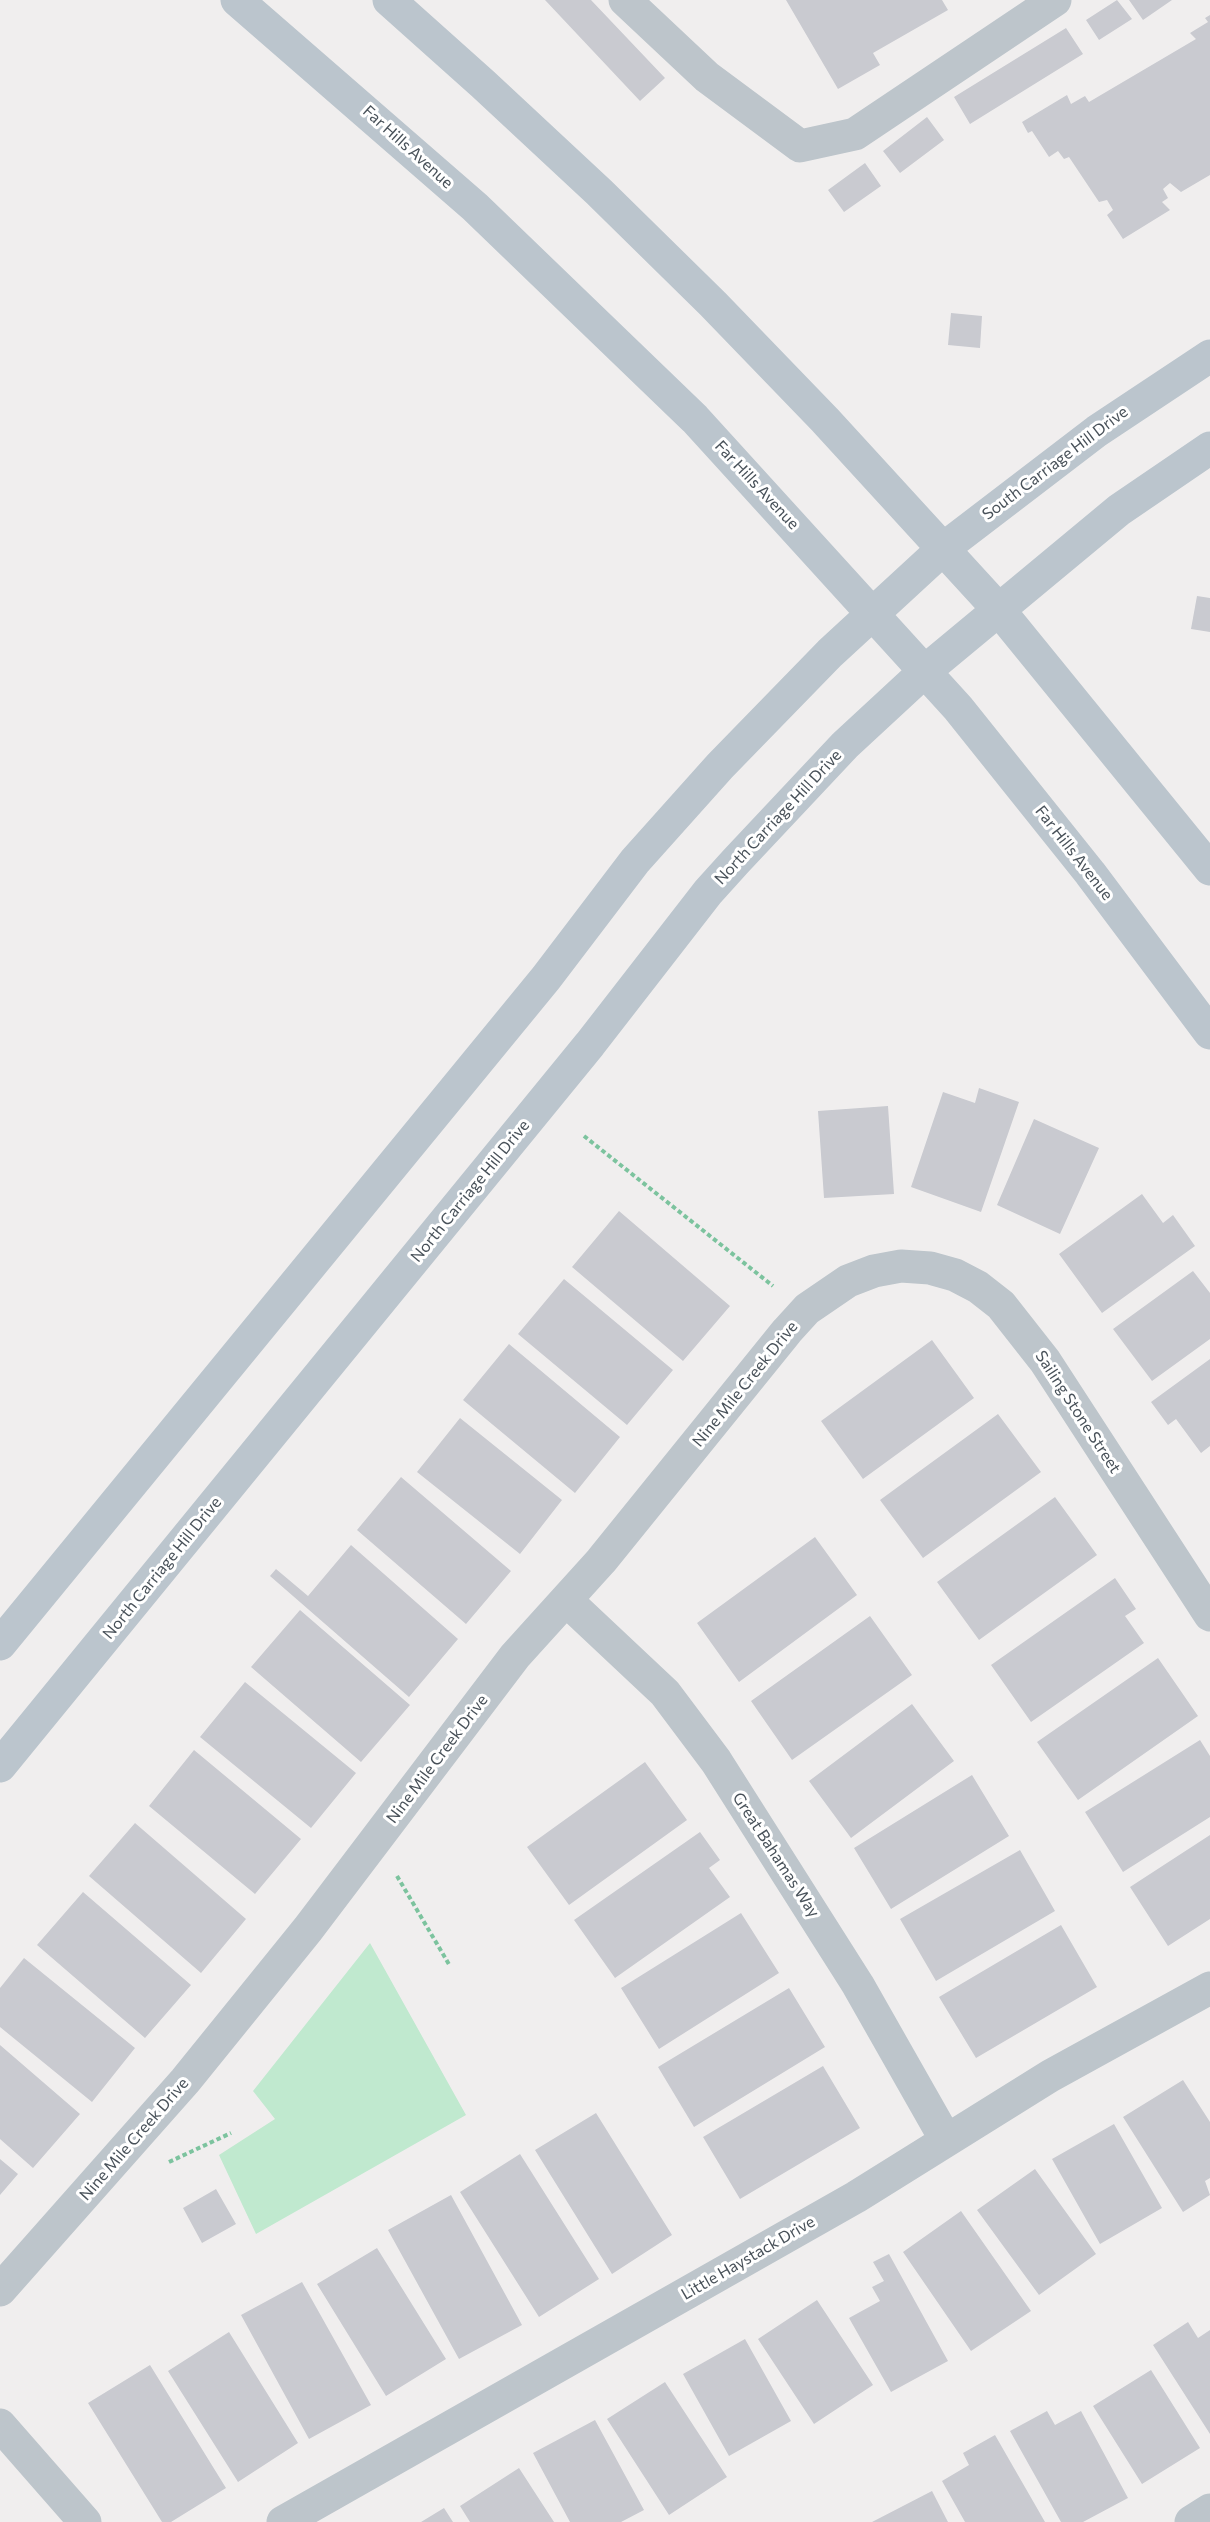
<!DOCTYPE html>
<html>
<head>
<meta charset="utf-8">
<style>
	body { margin:0 }
	canvas { display:block; background:#f0eeee }
</style>
</head>
<body>
<canvas width="1210" height="2522"></canvas>
<script>
const ctx = document.querySelector('canvas').getContext('2d');
ctx.lineJoin = 'round';
function fillPath(path, color) {
  ctx.fillStyle = color;
  ctx.fill(path, 'evenodd');
}
function shape(rows) {
  const path = new Path2D();
  for (const r of rows) {
    path.moveTo(r[0], r[1]);
    for (let i = 2; i < r.length; i += 2) path.lineTo(r[i], r[i + 1]);
  }
  return path;
}
function stroke(path, color, width, dash) {
  ctx.strokeStyle = color;
  ctx.lineWidth = width;
  ctx.lineCap = dash ? 'butt' : 'round';
  ctx.setLineDash(dash || []);
  ctx.stroke(path);
}
function write(font, color, halo, rows, align = 'center') {
  ctx.font = font + ' Commissioner,sans-serif';
  ctx.lineWidth = 6;
  ctx.setLineDash([]);
  ctx.textBaseline = 'middle';
  ctx.strokeStyle = halo;
  ctx.fillStyle = color;
  for (const [text, x, y, turn = 0] of rows) {
    ctx.save();
    ctx.translate(x, y);
    ctx.rotate((+turn || 0) * Math.PI / 180);
    ctx.textAlign = isNaN(turn) ? turn : align;
    if (halo) ctx.strokeText(text, 0, 0);
    ctx.fillText(text, 0, 0);
    ctx.restore();
  }
}
fillPath(shape([
	[370,1943,466,2115,256,2234,219,2155,275,2119,253,2091]
]), '#c0e9cf');
fillPath(shape([
	[545,0,591,0,665,78,640,101],
	[786,0,942,0,948,10,873,53,880,65,838,89],
	[1117,0,1132,19,1099,40,1086,20],
	[1129,0,1172,0,1143,20],
	[1210,15,1210,175,1181,192,1170,183,1163,189,1168,198,1162,202,1170,210,1123,239,1107,215,1113,210,1107,200,1099,202,1069,157,1064,159,1058,151,1049,157,1032,131,1028,133,1022,122,1067,95,1071,104,1085,96,1089,102,1196,39,1190,33,1208,22,1205,18],
	[1066,28,1083,54,970,124,954,97],
	[927,117,944,140,900,173,883,151],
	[865,163,881,186,844,212,828,190],
	[951,313,982,316,980,348,948,345],
	[1197,596,1210,598,1210,632,1191,629],
	[979,1088,1019,1102,981,1212,911,1187,943,1092,975,1103],
	[888,1106,894,1194,824,1198,818,1111],
	[1034,1119,1099,1148,1060,1234,997,1205],
	[1142,1194,1163,1223,1173,1215,1195,1246,1102,1313,1059,1254],
	[619,1211,730,1306,683,1361,572,1267],
	[1193,1271,1210,1293,1210,1339,1152,1381,1113,1329],
	[564,1279,673,1370,627,1425,518,1334],
	[932,1340,974,1398,863,1479,821,1421],
	[509,1344,620,1437,575,1493,463,1400],
	[1210,1359,1210,1446,1201,1453,1176,1419,1168,1425,1151,1402],
	[998,1414,1041,1472,923,1558,880,1500],
	[460,1418,562,1500,520,1554,417,1472],
	[401,1477,511,1571,466,1624,357,1530],
	[1055,1497,1097,1555,979,1640,937,1582],
	[815,1537,857,1595,739,1682,697,1623],
	[351,1545,458,1639,409,1697,270,1576,276,1569,308,1596],
	[1115,1578,1136,1609,1125,1616,1144,1643,1031,1722,991,1665],
	[300,1610,410,1705,361,1762,251,1667],
	[870,1616,912,1675,792,1760,751,1701],
	[1158,1658,1198,1716,1078,1800,1037,1742],
	[245,1682,356,1773,311,1828,200,1737],
	[912,1704,954,1761,851,1838,809,1781],
	[1200,1740,1210,1756,1210,1817,1123,1872,1085,1812],
	[194,1750,301,1839,255,1894,149,1806],
	[645,1762,687,1820,569,1905,527,1847],
	[972,1775,1009,1836,891,1909,854,1848],
	[135,1823,246,1919,201,1973,89,1876],
	[700,1832,720,1860,709,1868,730,1897,615,1978,574,1920],
	[1210,1835,1210,1919,1168,1946,1130,1887],
	[1020,1850,1055,1911,936,1981,900,1919],
	[83,1892,191,1985,145,2038,37,1945],
	[741,1913,779,1973,659,2049,621,1988],
	[1061,1925,1097,1987,976,2058,939,1997],
	[24,1958,135,2048,92,2102,0,2027,0,1988],
	[789,1988,825,2047,694,2127,658,2067],
	[0,2045,80,2114,33,2168,0,2139],
	[823,2066,860,2128,740,2199,703,2137],
	[1183,2080,1210,2122,1210,2178,1205,2181,1210,2195,1183,2212,1123,2117],
	[596,2113,672,2235,612,2274,535,2150],
	[1114,2124,1162,2208,1100,2244,1052,2159],
	[520,2154,599,2279,539,2317,460,2192],
	[0,2159,18,2174,0,2195],
	[1035,2169,1096,2254,1039,2295,977,2210],
	[216,2189,236,2224,202,2243,183,2208],
	[451,2195,522,2325,459,2359,388,2230],
	[961,2211,1031,2311,971,2351,903,2252],
	[377,2248,446,2359,386,2396,317,2284],
	[889,2254,948,2361,891,2392,849,2318,880,2301,872,2287,884,2281,873,2262],
	[302,2282,371,2405,309,2439,241,2315],
	[817,2300,873,2385,814,2424,758,2339],
	[1188,2322,1198,2338,1210,2330,1210,2434,1153,2345],
	[229,2332,298,2443,238,2482,168,2371],
	[745,2339,791,2421,729,2456,683,2374],
	[150,2365,226,2488,171,2522,162,2522,88,2403],
	[1151,2370,1200,2448,1142,2484,1093,2406],
	[665,2382,727,2477,669,2515,607,2419],
	[1047,2411,1055,2425,1081,2411,1128,2498,1083,2522,1061,2522,1010,2431],
	[595,2420,644,2510,621,2522,570,2522,533,2453],
	[995,2435,1045,2522,965,2522,942,2481,969,2465,963,2453],
	[519,2468,554,2522,470,2522,460,2506],
	[932,2491,948,2522,872,2522],
	[444,2508,453,2522,421,2522]
]), '#c9cad0');
stroke(shape([
	[584,1136,773,1286],
	[397,1876,450,1966],
	[169,2162,231,2133]
]), '#7cc39e', 4, [4.5, 3]);
stroke(shape([
	[625,0,707,77,800,146,855,134,1055,0],
	[566,1600,665,1693,716,1761,858,1985,946,2140],
	[0,2290,185,2081,308,1929,515,1656,601,1561,787,1331,807,1309,848,1281,874,1271,901,1266,930,1268,955,1275,978,1287,1001,1305,1045,1361,1210,1615],
	[0,2425,85,2522],
	[283,2522,856,2197,1050,2076,1210,1988],
	[1191,2522,1210,2510]
]), '#bdc5cb', 33);
stroke(shape([
	[237,0,475,207,695,419,958,708,1090,873,1210,1033],
	[389,0,483,84,599,192,713,304,825,420,999,610,1210,869],
	[0,1644,546,978,635,861,720,766,830,653,944,548,1097,431,1210,356],
	[0,1766,590,1044,708,892,736,861,845,745,925,671,1119,510,1210,448]
]), '#bbc5cd', 33);
write('16px', '#485159', '#fff', [
	["Far Hills Avenue",408,147,42],
	["South Carriage Hill Drive",1055,463,-37],
	["Far Hills Avenue",757,485,47],
	["North Carriage Hill Drive",778,817,-47],
	["Far Hills Avenue",1074,853,52],
	["North Carriage Hill Drive",470,1191,-51],
	["Nine Mile Creek Drive",745,1384,-51],
	["Sailing Stone Street",1078,1412,57],
	["North Carriage Hill Drive",162,1568,-51],
	["Nine Mile Creek Drive",437,1759,-53],
	["Great Bahamas Way",776,1855,57],
	["Nine Mile Creek Drive",134,2139,-49],
	["Little Haystack Drive",748,2258,-30]
]);
</script>
</body>
</html>
